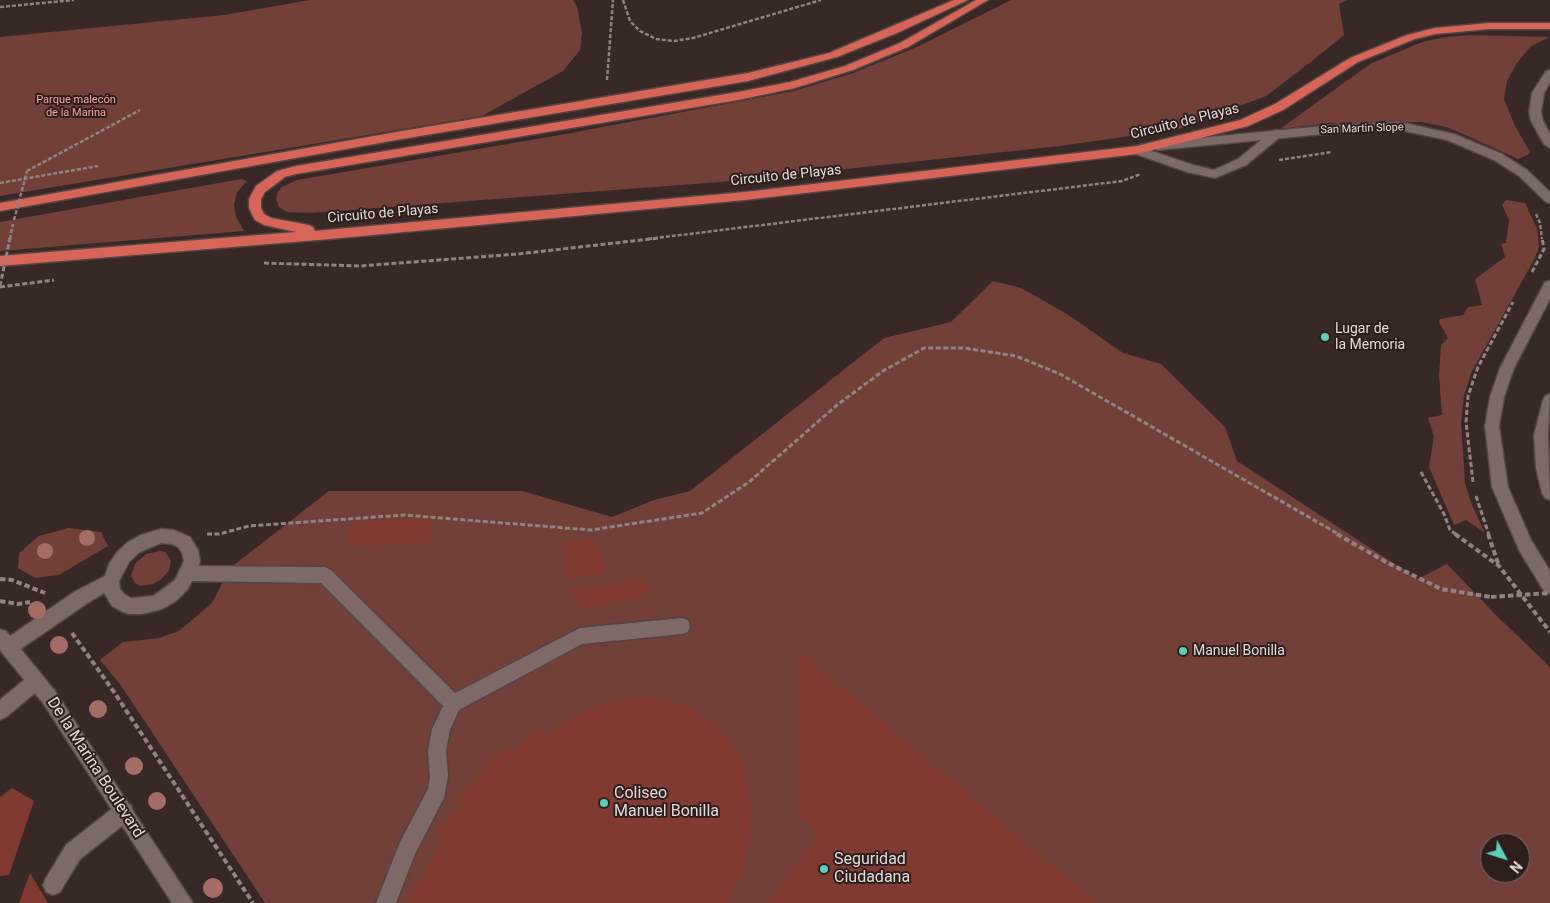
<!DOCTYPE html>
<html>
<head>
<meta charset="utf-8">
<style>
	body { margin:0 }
	#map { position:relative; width:1550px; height:903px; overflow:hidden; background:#382826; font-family:Roboto,sans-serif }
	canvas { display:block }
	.north { position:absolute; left:1480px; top:833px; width:50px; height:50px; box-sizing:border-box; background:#2d1e1c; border:1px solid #766967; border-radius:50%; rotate:130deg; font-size:14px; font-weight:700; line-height:20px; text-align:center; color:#e4d9d8 }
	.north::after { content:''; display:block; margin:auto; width:18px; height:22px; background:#5dceb8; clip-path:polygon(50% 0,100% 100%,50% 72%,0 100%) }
</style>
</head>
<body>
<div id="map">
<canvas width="1550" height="903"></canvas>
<div class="north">N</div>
</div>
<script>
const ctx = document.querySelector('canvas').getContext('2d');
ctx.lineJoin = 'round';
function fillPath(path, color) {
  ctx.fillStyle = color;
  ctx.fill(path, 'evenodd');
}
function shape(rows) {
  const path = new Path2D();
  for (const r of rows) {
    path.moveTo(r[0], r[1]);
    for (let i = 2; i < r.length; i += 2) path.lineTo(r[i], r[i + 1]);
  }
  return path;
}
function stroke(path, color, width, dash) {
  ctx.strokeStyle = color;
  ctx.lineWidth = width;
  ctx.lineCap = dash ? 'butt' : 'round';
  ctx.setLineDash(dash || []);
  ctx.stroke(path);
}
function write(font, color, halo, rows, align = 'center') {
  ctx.font = font + ' Roboto,sans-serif';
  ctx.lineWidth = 4;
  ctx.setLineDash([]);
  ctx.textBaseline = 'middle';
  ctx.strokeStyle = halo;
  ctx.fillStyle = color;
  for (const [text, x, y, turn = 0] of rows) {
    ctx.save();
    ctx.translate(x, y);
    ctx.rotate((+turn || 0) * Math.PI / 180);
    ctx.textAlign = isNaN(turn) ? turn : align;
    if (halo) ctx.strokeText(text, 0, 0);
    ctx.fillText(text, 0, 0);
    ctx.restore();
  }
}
fillPath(shape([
	[310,0,573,0,577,7,582,32,580,50,563,71,482,116,0,196,0,37,224,15],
	[1011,0,1347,0,1339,4,1344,35,1312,61,1266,96,1179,129,1060,146,734,181,310,213,287,212,279,207,276,200,277,193,282,187,297,180,560,135,794,91,853,73,917,47],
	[1473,35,1550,37,1531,46,1517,63,1507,81,1504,99,1515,126,1530,152,1528,155,1518,159,1461,133,1446,127,1421,122,1329,123,1280,129,1370,64,1422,42,1446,37],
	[241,179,247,181,237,192,234,205,236,217,244,231,0,251,0,222],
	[1506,200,1525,203,1537,228,1539,247,1535,258,1471,373,1464,396,1461,423,1465,483,1472,505,1485,533,1466,520,1454,525,1429,467,1434,436,1428,418,1442,415,1439,375,1441,345,1448,338,1439,322,1440,319,1463,315,1468,307,1482,305,1475,279,1505,257,1501,244,1506,243,1509,220,1502,205],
	[993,281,1021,288,1067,314,1123,353,1161,364,1225,427,1237,461,1418,579,1447,564,1497,616,1550,667,1550,903,265,903,120,684,100,660,123,642,159,638,179,631,212,603,230,568,329,491,522,491,612,517,654,500,690,491,884,338,951,322],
	[1490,843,1520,843,1520,873,1490,873],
	[68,528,101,532,108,546,59,575,35,578,18,568,19,553,39,536],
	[160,551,165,552,171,560,169,571,160,580,153,584,141,586,136,584,131,576,135,564,146,554]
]), '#724039');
fillPath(shape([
	[434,518,430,543,346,546,352,521],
	[593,538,607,572,565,579,563,542],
	[646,578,649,597,583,608,568,591],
	[799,651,1097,903,768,903,818,835,799,817],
	[633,697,662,699,690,707,718,725,741,758,750,798,751,835,742,872,728,903,408,903,443,839,436,831,462,807,455,799,508,745,514,752,539,729,546,736,571,717,589,708],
	[12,788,34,801,9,875,0,876,0,797],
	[30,873,48,903,19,903]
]), '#813a31');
const service = shape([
	[1276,130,1280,131,1282,134,1280,137,1246,165,1215,178,1187,172,1133,153,1131,150,1137,146,1193,165,1214,170,1238,159,1272,131,1276,130],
	[161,529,174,530,190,537,198,550,200,561,199,566,325,567,331,570,455,693,580,628,682,618,688,620,690,626,688,632,682,634,582,644,459,710,450,730,446,751,448,776,444,798,415,854,396,903,376,903,400,842,428,789,430,776,428,751,432,729,443,706,321,583,192,581,187,590,176,601,162,609,142,614,129,614,123,612,112,606,104,593,86,604,15,653,9,655,3,653,0,647,3,641,74,592,105,576,109,564,117,552,128,542,141,535,161,529],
	[161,543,172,544,178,547,182,553,184,561,175,580,153,596,131,598,124,594,120,589,119,581,129,562,140,552,161,543],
	[36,672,42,675,45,681,42,687,6,717,0,720,0,700,30,675,36,672],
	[124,803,131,805,133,812,131,819,80,859,60,892,53,895,46,892,43,885,46,878,66,845,117,805,124,803]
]);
const tertiary = shape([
	[0,629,6,631,55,691,193,903,172,903,43,703,0,650,0,629]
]);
const secondary = shape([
	[1550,70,1550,82,1544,93,1541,112,1543,121,1550,134,1550,148,1544,144,1531,121,1529,112,1532,93,1546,71,1550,70],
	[1400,122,1454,134,1502,154,1527,170,1550,192,1550,203,1546,202,1519,176,1494,160,1447,140,1400,130,1344,132,1158,150,1152,146,1158,142,1344,124,1400,122],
	[1550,281,1550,299,1514,368,1504,397,1499,426,1508,487,1531,540,1550,571,1550,594,1544,591,1519,550,1492,487,1485,426,1490,397,1500,368,1545,282,1550,281],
	[1550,394,1548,435,1550,500,1545,498,1542,493,1536,468,1534,435,1543,400,1545,396,1550,394]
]);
const trunk = shape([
	[954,0,968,0,897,33,837,57,748,81,402,139,0,211,0,203,402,131,748,73,829,53,954,0],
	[976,0,988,0,908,47,853,70,795,88,738,100,296,174,285,177,265,192,261,199,261,208,264,214,271,218,309,225,313,227,315,231,745,192,1137,146,1240,120,1275,104,1350,58,1407,35,1435,28,1489,23,1550,23,1550,29,1489,29,1435,34,1415,39,1358,62,1283,110,1248,126,1137,154,745,200,330,239,0,266,0,256,296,232,264,225,255,220,249,208,249,199,256,186,277,171,296,166,738,92,790,82,845,66,900,43,976,0]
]);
stroke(service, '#524543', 3);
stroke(tertiary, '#524543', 3);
stroke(secondary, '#524543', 3);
stroke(trunk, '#524543', 3);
stroke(shape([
	[623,0,630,21,640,31,656,39,674,41,693,38,821,0],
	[0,7,74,0],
	[607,80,613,0],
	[1279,160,1332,152],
	[27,171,140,110],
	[0,183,98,166],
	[1536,214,1540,223,1542,239],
	[11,233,13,224],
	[648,239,1122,181,1141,174]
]), '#918382', 2.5, [4, 2]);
stroke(shape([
	[264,263,360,266,518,254,659,238],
	[1532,272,1544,249,1542,238],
	[0,287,54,280],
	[1421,472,1444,514,1450,530,1457,535],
	[1473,482,1466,422,1468,396,1478,367,1513,302],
	[1476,496,1489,535],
	[207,534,219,534,249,526,404,515,591,530,702,513,749,482,837,405,883,371,924,348,964,348,1016,356,1060,374,1340,535]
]), '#918382', 3, [5, 2.5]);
stroke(shape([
	[1337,534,1386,562,1441,589,1491,597],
	[1455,534,1499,566,1550,632],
	[1488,534,1499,566],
	[0,579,12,580,45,593],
	[0,601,18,604,30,602],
	[72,633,114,692,253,903]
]), '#918382', 4, [5.5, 3]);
fillPath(service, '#7d6a67');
fillPath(tertiary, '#7d6a67');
fillPath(secondary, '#7d6a67');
fillPath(trunk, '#d66457');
stroke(shape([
	[14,220,27,171],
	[10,239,11,233]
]), '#918382', 2.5, [4, 2]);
stroke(shape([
	[0,286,10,238]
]), '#918382', 3, [5, 2.5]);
stroke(shape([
	[1491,597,1550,593]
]), '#918382', 4, [5.5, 3]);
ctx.fillStyle = '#a36c65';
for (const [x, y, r] of [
	[87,538,8],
	[45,551,8],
	[37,610,9],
	[59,645,9],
	[98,709,9],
	[134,766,9],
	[157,801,9],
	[213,888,10]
]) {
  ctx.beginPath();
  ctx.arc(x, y, r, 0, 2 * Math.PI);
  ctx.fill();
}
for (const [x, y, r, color] of [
	[1325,337,5,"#5dceb8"],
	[1183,651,5,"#5dceb8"],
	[604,803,5,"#5dceb8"],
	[824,869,5,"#5dceb8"]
]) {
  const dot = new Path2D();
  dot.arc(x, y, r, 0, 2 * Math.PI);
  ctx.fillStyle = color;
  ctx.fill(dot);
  stroke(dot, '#2d1e1c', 2);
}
write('11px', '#faa498', '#2d1e1c', [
	["Parque malecón",76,100],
	["de la Marina",76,113]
]);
write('11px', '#e4d9d8', '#2d1e1c', [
	["San Martin Slope",1362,129,-2]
]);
write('14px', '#e4d9d8', '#2d1e1c', [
	["Circuito de Playas",1185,122,-14],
	["Circuito de Playas",786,176,-6],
	["Circuito de Playas",383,214,-5]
]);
write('14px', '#e4d9d8', '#2d1e1c', [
	["Lugar de",1335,329],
	["la Memoria",1335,345],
	["Manuel Bonilla",1193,651]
], 'left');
write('16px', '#e4d9d8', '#2d1e1c', [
	["De la Marina Boulevard",95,768,57]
]);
write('16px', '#e4d9d8', '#2d1e1c', [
	["Coliseo",614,794],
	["Manuel Bonilla",614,812],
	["Seguridad",834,860],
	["Ciudadana",834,878]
], 'left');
</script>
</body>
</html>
